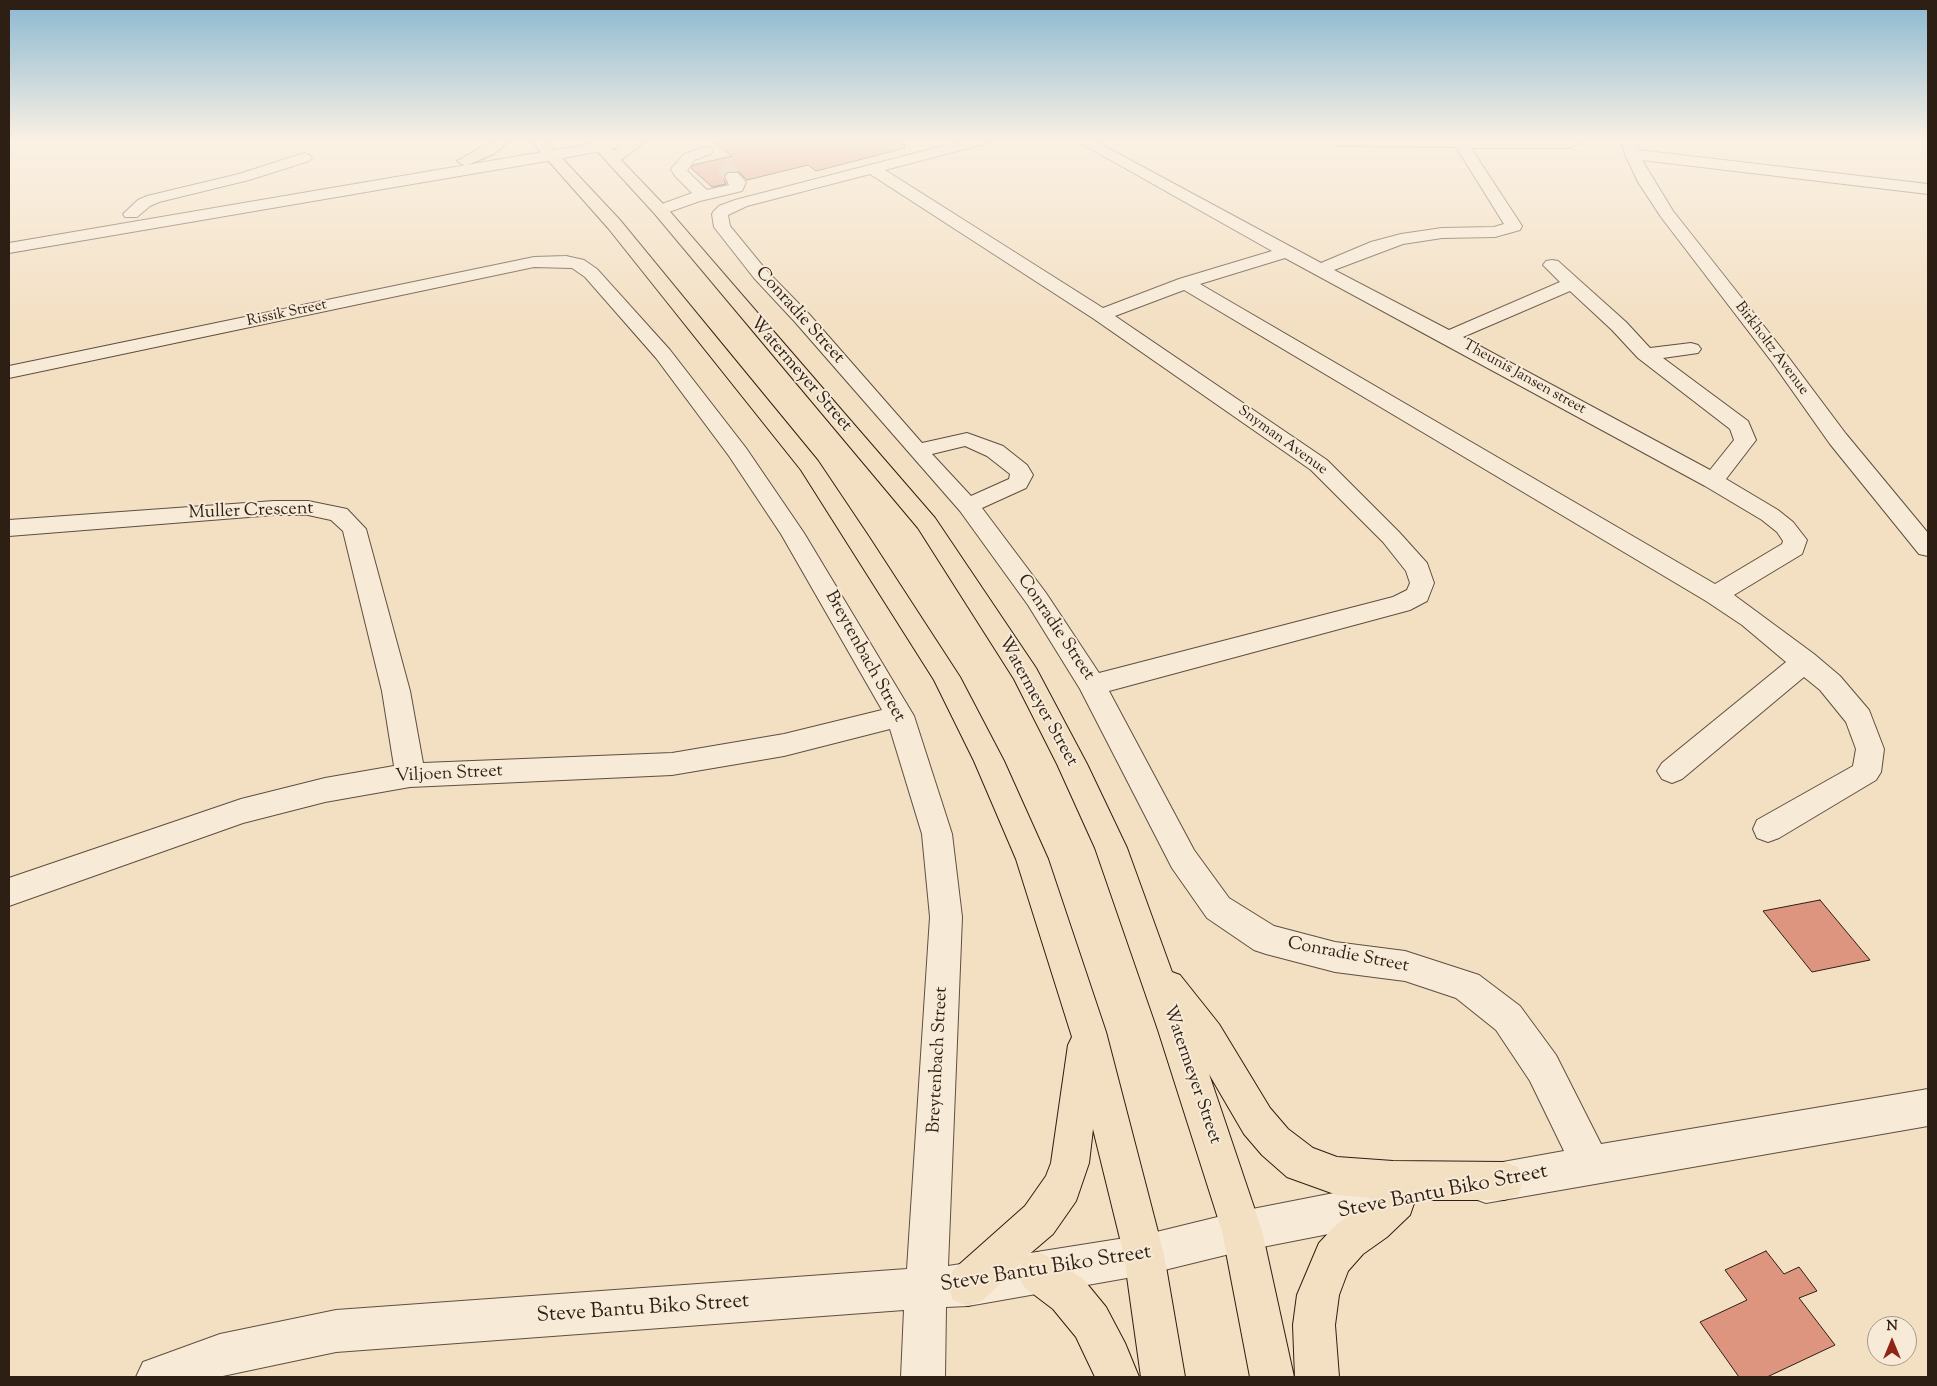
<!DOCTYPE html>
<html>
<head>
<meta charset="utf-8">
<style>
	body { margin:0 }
	#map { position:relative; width:1937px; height:1386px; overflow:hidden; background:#f3dfc2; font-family:"Sorts Mill Goudy",serif }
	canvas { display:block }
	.frame { position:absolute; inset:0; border:10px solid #2d1f13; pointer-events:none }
	.north { position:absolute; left:1867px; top:1316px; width:50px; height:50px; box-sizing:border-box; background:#f7ead7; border:1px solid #a69989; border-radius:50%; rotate:0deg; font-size:14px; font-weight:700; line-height:20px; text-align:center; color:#2d1f13 }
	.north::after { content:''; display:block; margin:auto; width:18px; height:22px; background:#8f2418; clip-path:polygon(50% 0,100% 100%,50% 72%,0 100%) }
</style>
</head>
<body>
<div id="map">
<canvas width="1937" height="1386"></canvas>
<div class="frame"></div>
<div class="north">N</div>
</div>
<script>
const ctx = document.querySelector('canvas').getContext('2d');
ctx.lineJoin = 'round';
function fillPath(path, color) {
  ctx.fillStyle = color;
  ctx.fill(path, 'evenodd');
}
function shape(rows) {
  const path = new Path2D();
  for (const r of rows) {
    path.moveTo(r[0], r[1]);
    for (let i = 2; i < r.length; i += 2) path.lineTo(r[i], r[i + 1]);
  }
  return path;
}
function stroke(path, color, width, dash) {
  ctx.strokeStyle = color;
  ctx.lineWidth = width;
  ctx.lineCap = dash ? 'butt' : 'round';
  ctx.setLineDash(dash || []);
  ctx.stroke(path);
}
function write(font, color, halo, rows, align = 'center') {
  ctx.font = font + ' "Sorts Mill Goudy",serif';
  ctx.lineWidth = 4;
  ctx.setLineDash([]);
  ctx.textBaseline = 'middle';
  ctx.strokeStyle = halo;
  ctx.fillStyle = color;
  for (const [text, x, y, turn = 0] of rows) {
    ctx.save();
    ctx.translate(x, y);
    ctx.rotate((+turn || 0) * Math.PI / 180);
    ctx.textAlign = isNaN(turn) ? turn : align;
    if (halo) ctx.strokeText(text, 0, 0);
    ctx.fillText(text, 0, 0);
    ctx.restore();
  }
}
const building = shape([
	[710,140,904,140,905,148,816,171,808,165,747,180,739,172,728,171,723,176,726,184,712,187,691,168,693,165,732,156,710,140],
	[1820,900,1870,960,1812,972,1763,911,1820,900],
	[1766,1251,1784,1274,1799,1267,1817,1291,1799,1298,1835,1345,1767,1377,1739,1377,1700,1322,1747,1300,1725,1270,1766,1251]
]);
fillPath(building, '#de9580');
stroke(building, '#2d1f13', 1);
stroke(shape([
	[723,167,733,176]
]), '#cbb99f', 17, [17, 8]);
const minor = shape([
	[613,140,643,140,636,144,553,160,9,253,9,243,613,140],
	[966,140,990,140,988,143,885,170,1103,308,1179,279,1272,251,1075,140,1093,140,1321,263,1371,242,1401,234,1442,228,1494,227,1504,224,1456,147,1340,146,1335,145,1334,140,1585,140,1583,143,1567,148,1471,148,1522,226,1520,230,1495,237,1442,238,1403,244,1334,270,1449,330,1560,282,1543,265,1546,261,1552,260,1558,261,1578,279,1626,322,1650,348,1691,343,1698,345,1701,349,1698,353,1663,358,1748,421,1756,440,1726,479,1778,510,1793,522,1807,540,1802,554,1734,595,1814,654,1840,676,1869,710,1884,749,1881,772,1876,780,1779,838,1768,842,1757,838,1753,829,1757,820,1853,766,1856,749,1846,722,1820,690,1804,677,1682,779,1672,783,1662,779,1657,771,1662,763,1786,662,1742,625,1706,601,1184,290,1115,316,1327,460,1399,532,1427,563,1434,583,1427,601,1410,610,1109,691,1194,850,1229,898,1274,926,1335,942,1405,951,1479,975,1520,1006,1556,1055,1601,1144,1928,1089,1928,1126,1486,1203,1472,1198,1467,1184,1472,1170,1486,1165,1564,1151,1530,1081,1496,1030,1456,998,1405,981,1335,972,1266,954,1254,950,1207,918,1172,868,1080,689,1028,605,960,511,795,322,754,278,714,227,712,214,714,211,719,206,735,200,966,140],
	[870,174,1094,319,1311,470,1383,542,1406,571,1410,583,1407,590,1393,597,1099,673,1046,593,982,508,1026,488,1033,475,1027,465,1003,446,967,433,922,443,809,314,766,270,730,226,728,215,747,206,870,174],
	[1285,258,1705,486,1762,520,1777,532,1783,541,1782,544,1715,584,1200,284,1285,258],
	[1570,291,1612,330,1638,358,1730,429,1734,440,1710,470,1463,337,1570,291],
	[965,446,987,456,1010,474,1009,479,971,496,932,454,965,446],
	[1621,140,1635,140,1638,150,1928,184,1928,194,1642,160,1673,211,1786,354,1846,434,1928,533,1928,556,1919,554,1830,444,1772,362,1661,217,1638,182,1625,154,1621,140],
	[706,147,711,148,713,151,711,154,694,160,687,171,707,190,729,185,725,176,728,173,738,173,746,182,742,191,700,201,666,213,654,213,652,210,654,207,692,193,675,176,671,169,684,154,706,147],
	[304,153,309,155,312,158,309,161,249,180,159,202,150,206,137,217,125,217,123,214,138,200,147,196,239,174,304,153],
	[566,256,584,260,597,269,670,350,746,448,804,533,914,716,952,834,962,917,948,1266,1144,1235,1242,1211,1395,1181,1409,1187,1415,1201,1409,1215,1395,1221,1242,1251,1144,1275,968,1306,946,1307,945,1377,901,1377,904,1310,336,1352,218,1377,136,1377,143,1362,220,1334,336,1310,907,1269,930,917,922,834,890,729,784,756,672,775,410,787,325,802,243,823,9,906,9,878,241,799,325,778,394,766,382,691,343,531,331,520,308,515,274,515,9,536,9,520,274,501,308,501,347,509,366,529,410,691,423,763,672,753,784,734,882,710,781,534,729,456,656,358,585,277,572,268,534,267,9,378,9,366,534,257,566,256]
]);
const major = shape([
	[494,140,510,140,494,154,470,164,465,166,457,161,494,140],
	[530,140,545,140,620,220,818,461,869,537,960,677,1004,761,1048,859,1106,1032,1164,1255,1185,1377,1141,1377,1124,1255,1093,1129,1089,1163,1076,1201,1053,1234,1026,1257,1038,1252,1052,1259,1083,1279,1106,1307,1125,1343,1139,1377,1095,1377,1076,1337,1053,1309,1024,1287,1017,1273,1023,1261,983,1300,968,1306,953,1300,947,1285,953,1270,1025,1206,1046,1176,1051,1163,1068,1045,1072,1037,1016,859,974,761,934,680,801,470,608,228,530,140],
	[587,140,602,140,613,151,630,140,648,140,621,160,666,207,935,518,1036,668,1087,764,1127,848,1172,972,1180,975,1219,1024,1270,1108,1288,1129,1313,1148,1337,1157,1393,1161,1504,1162,1518,1167,1523,1181,1518,1195,1504,1200,1415,1200,1410,1215,1387,1237,1363,1254,1348,1271,1339,1295,1335,1325,1339,1377,1295,1377,1293,1325,1297,1295,1319,1243,1335,1226,1371,1198,1337,1195,1287,1177,1262,1155,1244,1134,1209,1074,1262,1231,1294,1377,1250,1377,1222,1231,1158,1030,1095,848,1057,764,1014,679,918,528,654,213,587,140]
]);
stroke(minor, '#5e4f3f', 2);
stroke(major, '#2d1f13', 2);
fillPath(minor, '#f7ead7');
fillPath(major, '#f3dfc2');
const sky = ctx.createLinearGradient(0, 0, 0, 334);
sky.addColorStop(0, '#8ab8d1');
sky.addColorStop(0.42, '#faf1e4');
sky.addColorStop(1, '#faf1e400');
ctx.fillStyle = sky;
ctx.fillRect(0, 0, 1937, 334);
write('15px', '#2d1f13', '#f7ead7', [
	["Rissik Street",287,314,-12],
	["Birkholtz Avenue",1771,349,53],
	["Theunis Jansen street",1524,378,29],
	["Snyman Avenue",1282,441,36]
]);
write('18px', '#2d1f13', '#f7ead7', [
	["Conradie Street",799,316,48],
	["Watermeyer Street",800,375,49],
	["Muller Crescent",251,512,-2],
	["Conradie Street",1055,628,56],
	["Breytenbach Street",864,657,61],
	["Watermeyer Street",1037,702,61],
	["Viljoen Street",449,775,-3],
	["Conradie Street",1348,956,11],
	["Breytenbach Street",939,1060,-87],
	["Watermeyer Street",1191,1075,71]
]);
write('21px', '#2d1f13', '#f7ead7', [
	["Steve Bantu Biko Street",1443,1193,-11],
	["Steve Bantu Biko Street",1046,1270,-9],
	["Steve Bantu Biko Street",643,1310,-4]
]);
</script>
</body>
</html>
